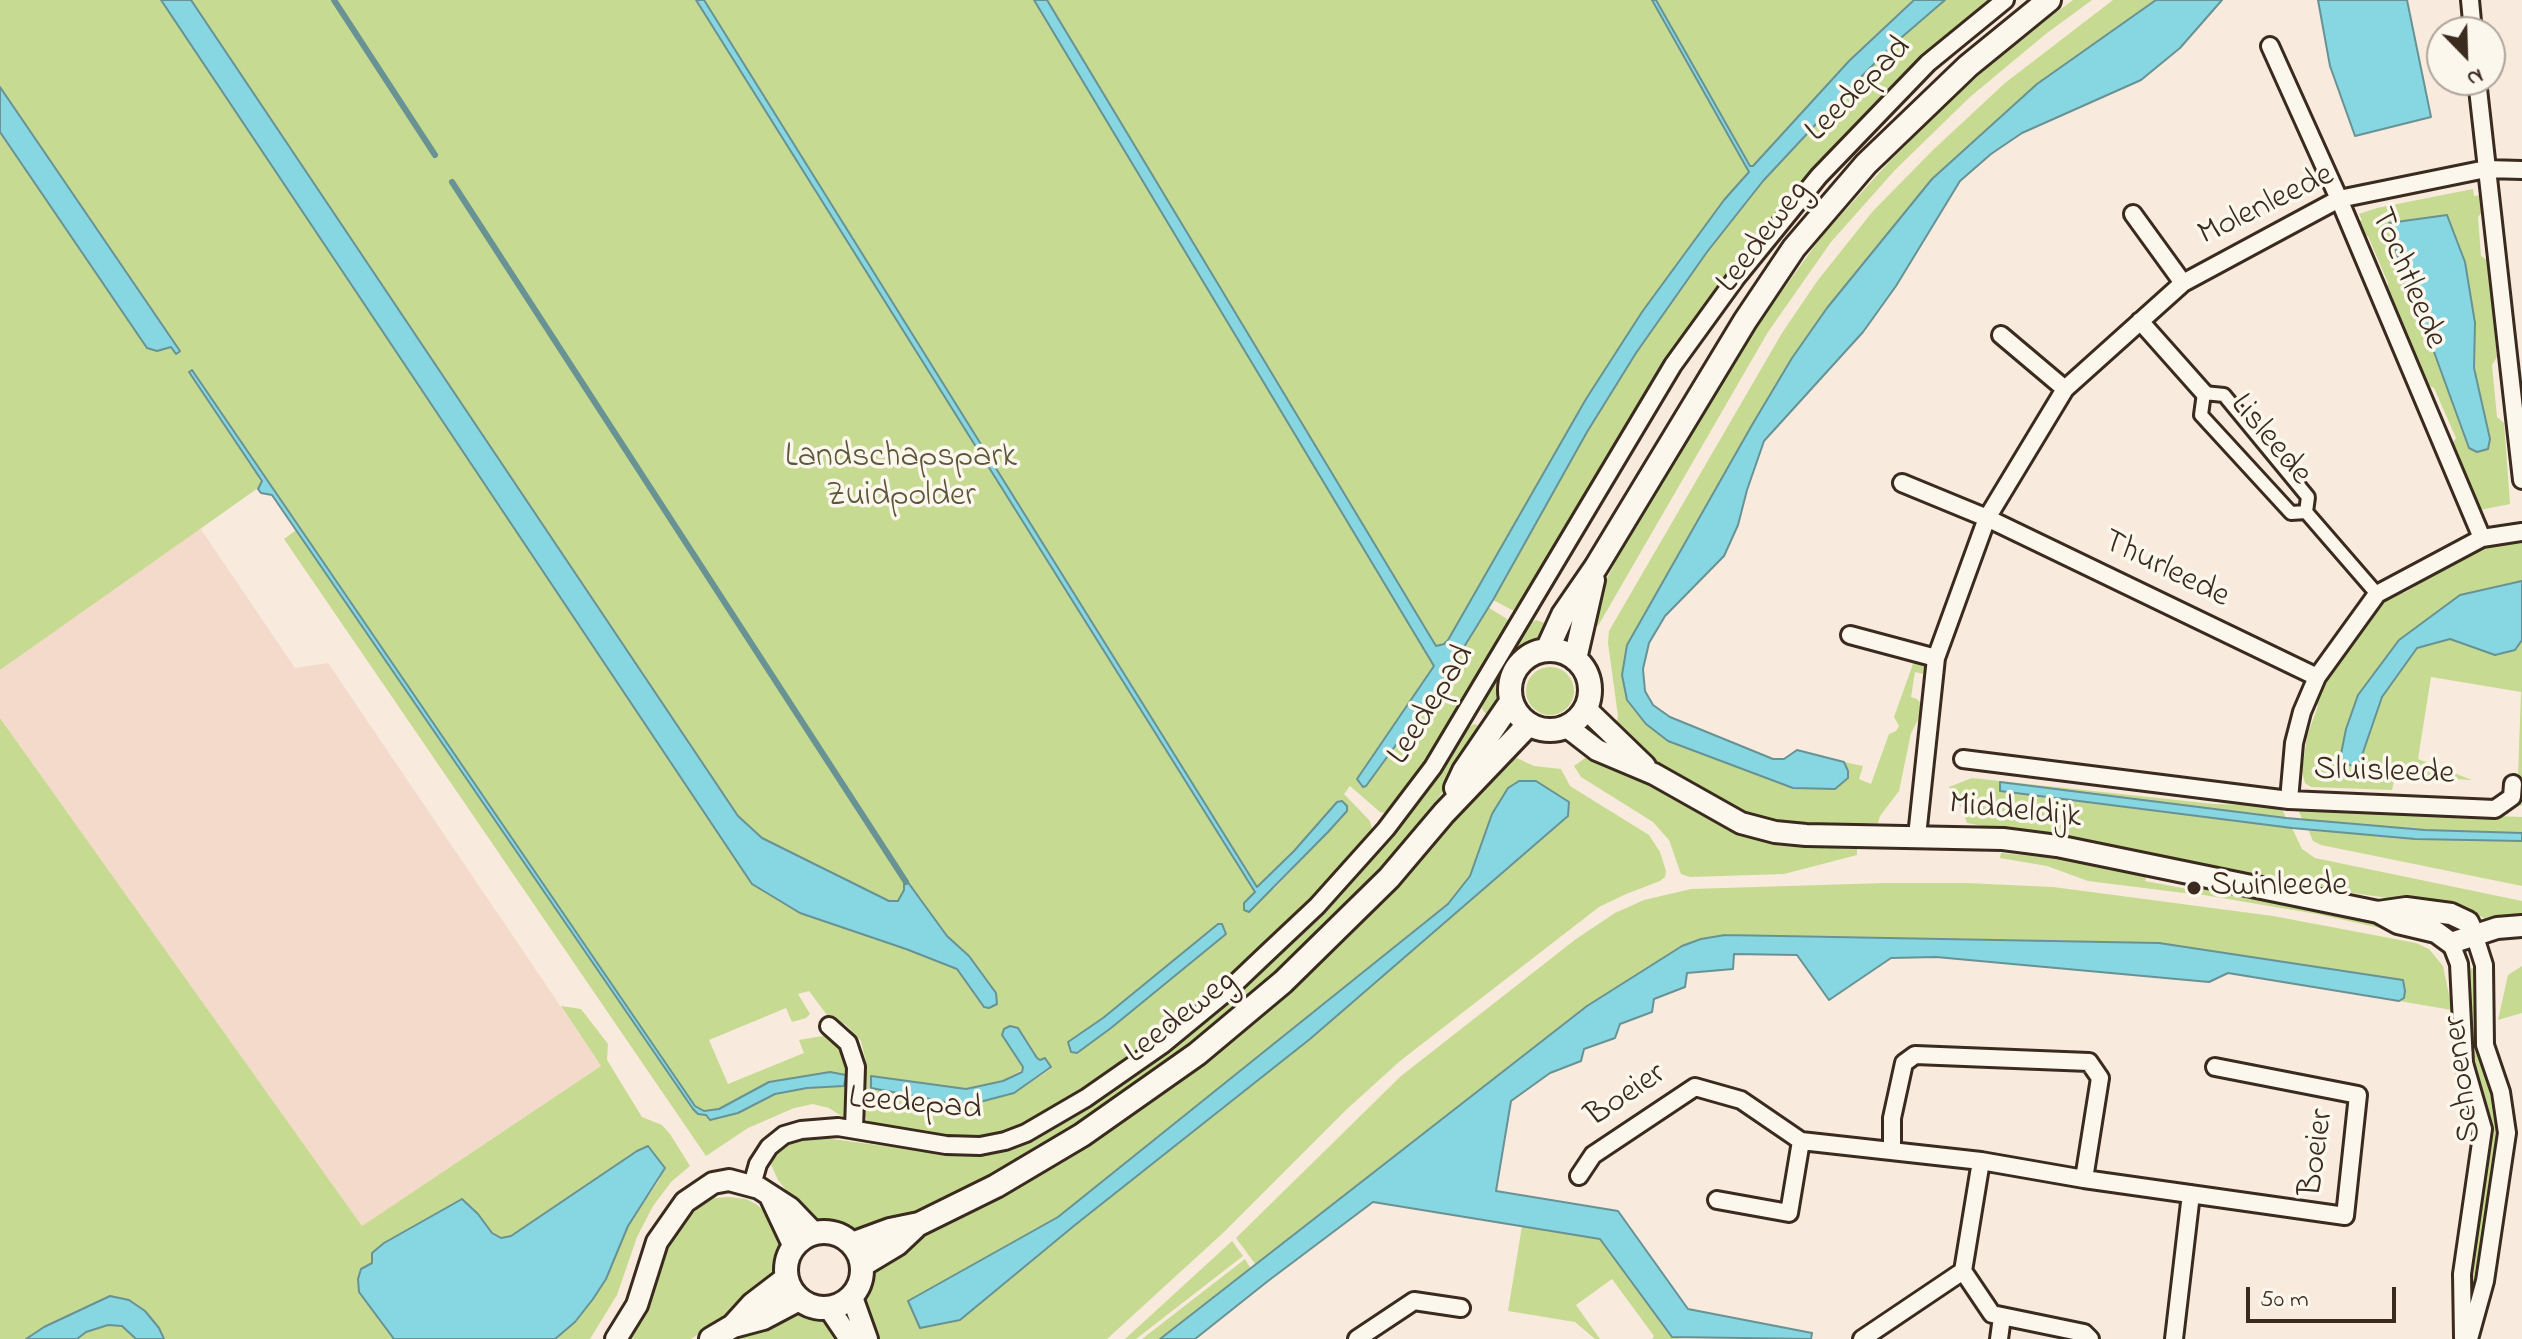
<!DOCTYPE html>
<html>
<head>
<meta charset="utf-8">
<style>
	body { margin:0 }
	#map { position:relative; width:2522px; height:1339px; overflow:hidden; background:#f8eadd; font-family:"Indie Flower",sans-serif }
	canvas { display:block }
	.north { position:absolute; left:2426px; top:16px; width:80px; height:80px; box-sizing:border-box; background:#fbf7ec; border:2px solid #aea59a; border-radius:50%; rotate:157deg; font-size:22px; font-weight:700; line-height:32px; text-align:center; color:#3b2a1e }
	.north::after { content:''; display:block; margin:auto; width:28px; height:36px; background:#3b2a1e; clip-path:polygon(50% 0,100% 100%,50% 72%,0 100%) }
	.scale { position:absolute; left:2246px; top:1287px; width:150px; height:36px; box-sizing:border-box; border:4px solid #3b2a1e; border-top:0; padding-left:10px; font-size:24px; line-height:28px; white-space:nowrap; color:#3b2a1e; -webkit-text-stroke:6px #fbf7ec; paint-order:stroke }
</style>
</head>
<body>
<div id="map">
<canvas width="2522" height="1339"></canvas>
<div class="north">N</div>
<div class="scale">50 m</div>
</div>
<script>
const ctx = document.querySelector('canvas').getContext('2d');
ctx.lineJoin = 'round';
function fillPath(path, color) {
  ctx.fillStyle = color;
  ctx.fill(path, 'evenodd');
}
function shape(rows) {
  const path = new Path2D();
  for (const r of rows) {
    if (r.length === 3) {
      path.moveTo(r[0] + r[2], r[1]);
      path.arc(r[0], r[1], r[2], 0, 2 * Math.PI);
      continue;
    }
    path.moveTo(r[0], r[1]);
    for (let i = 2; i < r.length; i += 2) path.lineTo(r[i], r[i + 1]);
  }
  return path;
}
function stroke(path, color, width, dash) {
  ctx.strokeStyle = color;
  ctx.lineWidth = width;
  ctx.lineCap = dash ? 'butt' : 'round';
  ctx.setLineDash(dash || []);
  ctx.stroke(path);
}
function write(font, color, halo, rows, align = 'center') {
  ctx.font = font + ' "Indie Flower",sans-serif';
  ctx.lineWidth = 7;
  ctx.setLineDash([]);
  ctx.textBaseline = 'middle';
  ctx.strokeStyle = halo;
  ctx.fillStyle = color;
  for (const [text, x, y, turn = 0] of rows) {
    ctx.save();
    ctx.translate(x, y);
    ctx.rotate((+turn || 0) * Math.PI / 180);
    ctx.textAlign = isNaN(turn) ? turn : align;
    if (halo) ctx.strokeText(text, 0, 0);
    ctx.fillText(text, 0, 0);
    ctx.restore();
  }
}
fillPath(shape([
	[200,528,295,668,328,663,601,1066,362,1226,0,718,0,670]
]), '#f4daca');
fillPath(shape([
	[0,0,1919,0,1779,136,1753,166,1751,166,1745,156,1748,174,1724,200,1700,232,1614,354,1448,640,1444,644,1436,646,1434,666,1357,778,1363,787,1366,786,1446,676,1488,607,1507,619,1510,625,1437,748,1388,814,1380,812,1350,786,1344,794,1370,821,1373,833,1317,893,1239,969,1168,1030,1069,1099,1030,1123,999,1134,969,1139,933,1137,868,1124,865,1115,866,1062,861,1041,846,1025,827,1015,809,991,798,994,810,1014,806,1018,792,1022,786,1008,709,1040,728,1084,804,1053,799,1040,823,1036,830,1039,844,1053,849,1064,850,1105,843,1117,829,1108,813,1104,794,1108,748,1128,706,1156,284,539,296,530,693,1109,698,1114,738,1113,775,1094,807,1088,836,1087,830,1072,769,1082,719,1109,704,1111,695,1106,268,481,0,670],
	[1337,802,1328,832,1274,889,1255,892,1229,851,1232,848,1257,888,1294,851],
	[1002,1035,1051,1069,1014,1093,976,1103,946,1102,871,1088,872,1076,966,1089,1003,1081,1023,1069],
	[1945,0,1991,0,1933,50,1864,117,1795,191,1741,257,1677,344,1522,606,1514,611,1493,600,1587,432,1636,353,1707,252,1763,181,1846,92,1895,43],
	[2073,0,2092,0,2047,33,1970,97,1895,170,1831,242,1768,332,1598,626,1589,626,1604,584,1621,551,1692,428,1758,324,1822,236,1889,162,1948,103,2014,44],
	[2113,0,2156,0,2037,84,1932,179,1827,308,1792,358,1752,425,1627,645,1622,675,1627,700,1646,724,1739,767,1793,788,1835,789,1848,771,1844,762,1863,766,1859,779,1871,784,1889,734,1896,731,1899,726,1894,717,1914,661,1919,659,1928,666,1928,675,1915,672,1911,697,1917,699,1922,705,1922,712,1911,733,1899,791,1880,816,1878,823,1817,827,1772,823,1736,810,1690,784,1640,751,1615,730,1618,716,1608,643,1609,631,1782,333,1818,280,1873,211,1933,150,2005,83],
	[2473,189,2474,196,2481,195,2483,211,2478,217,2481,256,2487,260,2497,357,2492,365,2497,417,2504,423,2510,504,2480,510,2452,444,2456,438,2434,388,2425,384,2386,292,2388,283,2368,236,2360,233,2356,222,2362,220,2359,214,2377,208],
	[2407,293,2475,323,2474,368,2480,398,2422,319],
	[2522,541,2522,581,2460,595,2358,695,2346,729,2340,759,2346,764,2352,766,2360,761,2382,697,2417,648,2450,639,2495,655,2515,650,2522,640,2522,806,2517,805,2521,692,2431,677,2418,759,2472,780,2395,776,2392,790,2311,787,2305,783,2302,771,2307,736,2318,706,2314,698,2332,663,2339,661,2373,617,2373,610,2395,592,2404,593,2452,563,2457,556,2490,544],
	[1536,620,1551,625,1539,642,1517,655,1508,668,1503,681,1501,702,1490,719,1482,709,1483,702,1529,624],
	[1550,691,24],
	[0,718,362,1226,601,1066,561,1006,581,1009,608,1044,607,1060,642,1117,662,1125,670,1134,690,1166,672,1181,653,1206,637,1237,617,1295,590,1339,555,1339,575,1322,593,1299,606,1279,628,1226,660,1179,648,1147,637,1151,511,1236,501,1238,491,1233,478,1214,384,1243,372,1253,373,1263,365,1267,415,1339,0,1339],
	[1474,724,1482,727,1442,793,1377,874,1274,974,1219,1022,1177,1055,1089,1118,988,1178,915,1214,859,1232,811,1217,793,1199,778,1180,769,1160,776,1144,795,1134,944,1154,968,1154,1030,1137,1021,1143,1035,1138,1101,1096,1208,1017,1314,919,1353,880,1405,818,1428,788,1465,730],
	[1508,754,1534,766,1561,769,1570,786,1649,835,1660,852,1666,871,1665,877,1660,881,1626,894,1599,907,1400,1061,1346,1110,1224,1232,1107,1339,876,1339,863,1305,866,1276,889,1254,1172,1081],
	[1569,802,1568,817,1310,1039,1075,1225,908,1301,1058,1217,1448,904,1470,876,1492,814],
	[1591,754,1737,834,1781,846,1857,849,1857,855,1784,874,1690,877,1681,874,1669,840,1653,822,1581,777,1574,766],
	[1972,778,2214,804,2281,806,2286,818,2000,783,2000,791,2292,828,2302,849,2315,858,2522,901,2522,914,2484,918,2467,910,2293,884,1967,823,1962,809,1949,787],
	[2302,808,2522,817,2522,833,2425,830,2302,819,2298,809],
	[2308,829,2415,839,2522,841,2522,886,2321,845,2313,841],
	[2001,853,2063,859,2147,875,2145,881,2193,890,2192,894,2088,881,2047,866,2000,858],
	[1886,883,1966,883,2053,887,2273,916,2416,943,2429,949,2443,966,2452,1010,2399,1001,2402,1000,2402,980,2159,943,1725,935,1701,939,1682,946,1587,1006,1256,1265,1236,1238,1401,1076,1576,939,1615,913,1644,900,1691,889],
	[2199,885,2425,935,2448,952,2451,960,2448,960,2438,946,2421,937,2317,914,2198,894],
	[2522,966,2522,1013,2498,1020,2508,975],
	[2467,968,2478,969,2479,1047,2494,1095,2499,1119,2500,1145,2478,1284,2472,1288,2467,1282,2489,1138,2486,1109,2471,1062,2466,1018],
	[729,1197,746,1199,756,1204,769,1215,782,1243,775,1275,762,1290,691,1339,629,1339,637,1328,673,1236,681,1224,704,1203,714,1198],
	[1522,1226,1600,1239,1672,1337,1682,1339,1652,1339,1654,1336,1612,1279,1576,1305,1600,1339,1595,1339,1575,1322,1508,1311],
	[1232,1241,1243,1256,1136,1339,1125,1339],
	[1245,1259,1251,1269,1160,1339,1142,1339],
	[802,1311,820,1317,835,1328,842,1339,732,1339,788,1313]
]), '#c6db91');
const water = shape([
	[161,0,191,0,738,816,762,838,889,901,898,901,904,890,904,884,907,881,947,936,969,956,996,993,997,1004,989,1008,984,1007,957,969,906,949,800,913,752,884,161,0],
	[696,0,704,0,1257,887,1294,851,1337,802,1342,801,1347,806,1347,811,1328,832,1249,912,1244,910,1244,903,1255,892,696,0],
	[1034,0,1047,0,1436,646,1444,644,1448,640,1586,399,1642,312,1724,200,1749,172,1652,0,1656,0,1750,166,1753,166,1849,61,1914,0,1945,0,1895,43,1846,92,1763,181,1707,252,1636,353,1587,432,1493,600,1446,676,1366,786,1363,787,1357,779,1434,666,1034,0],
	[2156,0,2222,0,2180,48,2141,80,2022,133,1991,154,1960,181,1896,286,1863,332,1764,441,1747,490,1738,525,1724,556,1665,616,1649,643,1643,669,1645,691,1653,705,1670,717,1773,759,1784,759,1797,750,1844,762,1848,771,1848,778,1835,789,1793,788,1668,741,1646,724,1627,700,1622,675,1627,645,1752,425,1792,358,1827,308,1932,179,2037,84,2156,0],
	[2318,0,2407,0,2431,117,2355,136,2330,66,2318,0],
	[0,87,180,351,179,352,176,354,171,347,157,351,147,348,0,132,0,87],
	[2447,215,2465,262,2475,323,2474,368,2490,439,2488,449,2477,452,2469,448,2422,319,2407,293,2389,223,2447,215],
	[192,370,695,1106,704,1111,719,1109,769,1082,830,1072,846,1075,844,1086,807,1088,775,1094,738,1113,710,1120,706,1115,698,1114,693,1109,272,495,261,493,258,489,262,481,189,372,192,370],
	[2522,581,2522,640,2515,650,2495,655,2450,639,2417,648,2382,697,2360,761,2352,766,2340,759,2346,729,2358,695,2399,640,2460,595,2522,581],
	[1519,781,1536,781,1569,802,1568,816,1310,1039,1075,1225,960,1320,920,1328,908,1301,1058,1217,1448,904,1470,876,1492,814,1508,788,1519,781],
	[2000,782,2286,818,2425,830,2522,833,2522,841,2415,839,2292,828,2000,791,2000,782],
	[1218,924,1222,924,1226,934,1111,1028,1077,1053,1071,1052,1068,1042,1103,1018,1218,924],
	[1725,935,2159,943,2403,980,2405,991,2404,998,2399,1001,2228,973,2209,982,1936,957,1891,958,1829,1000,1797,955,1734,954,1733,969,1687,973,1685,987,1654,999,1652,1012,1620,1024,1615,1038,1584,1049,1581,1061,1550,1073,1511,1101,1496,1191,1618,1211,1688,1309,1812,1333,1811,1339,1672,1337,1600,1239,1373,1202,1268,1281,1195,1339,1160,1339,1587,1006,1682,946,1701,939,1725,935],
	[1010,1026,1018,1028,1037,1058,1040,1060,1045,1058,1051,1067,1014,1093,976,1103,964,1103,946,1102,871,1088,871,1076,966,1089,1003,1081,1022,1072,1023,1067,1002,1035,1004,1029,1010,1026],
	[648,1146,665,1168,628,1226,606,1279,593,1299,575,1322,555,1339,394,1339,359,1292,358,1279,361,1269,372,1263,372,1253,384,1243,462,1199,478,1214,492,1233,501,1238,511,1236,637,1151,648,1146],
	[110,1296,129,1300,145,1311,159,1328,164,1339,136,1339,122,1326,108,1325,86,1332,77,1339,26,1339,44,1327,110,1296]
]);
fillPath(water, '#86d7e2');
stroke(water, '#689294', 2);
stroke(shape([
	[334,0,435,155],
	[452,182,906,882]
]), '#689294', 6);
const pedestrian = shape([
	[2306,512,2291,513,2201,415,2204,393,2224,395,2308,497,2306,512,2377,594]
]);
const minor = shape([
	[2470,0,2473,32],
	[2270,46,2339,199,2482,538],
	[2477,80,2522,480],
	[2133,214,2183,283],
	[2140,321,2204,393],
	[2001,335,2065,389],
	[1902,483,1987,518,2317,677],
	[1850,635,1936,658],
	[1963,759,2289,800],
	[2513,784,2512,797,2495,809,2289,800,2294,743,2302,712,2317,677,2377,594,2482,538,2522,532],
	[1917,836,1936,658,1987,518,2065,389,2183,283,2339,199,2486,169,2522,170],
	[2451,943,2459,964,2464,1063,2483,1129,2462,1274,2463,1337],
	[829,1026,848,1043,856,1067,854,1129],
	[1892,1150,1892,1118,1904,1063,1915,1055,2089,1062,2100,1078,2084,1179],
	[1579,1176,1593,1155,1695,1087,1741,1100,1801,1141,1981,1161],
	[752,1185,758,1164,769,1147,784,1135,801,1130,838,1127,946,1145,980,1146,1005,1141,1026,1133,1086,1098,1162,1045,1224,994,1265,955,1317,906,1386,829,1433,767,1673,365,1736,278,1819,176,1928,63,2005,0],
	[1717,1200,1789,1213,1801,1141],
	[1357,1339,1414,1301,1461,1308],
	[1862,1339,1963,1271],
	[1999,1339,2002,1317],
	[2090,1339,2084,1333,1992,1314,1963,1271,1981,1161,2084,1179,2345,1216,2358,1095,2215,1067],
	[2174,1339,2191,1194],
	[2469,1339,2485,1281,2507,1133,2501,1092,2485,1045,2484,965,2475,937]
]);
const tertiary = shape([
	[1585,708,1645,766],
	[1566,726,1597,750,1654,774,1741,823,1775,832,1806,835,2003,839,2057,846,2378,912,2398,923,2436,932,2451,943,2497,928,2522,926],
	[2378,912,2406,908,2451,914,2468,922,2475,937],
	[770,1196,794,1247],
	[852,1297,867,1339],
	[829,1308,850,1339],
	[616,1339,637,1305,657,1242,685,1202,713,1183,729,1180,759,1188,790,1208,814,1233]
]);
const secondary = shape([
	[1547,650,1563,615,1596,567,1745,321,1794,248,1866,164,1968,66,2049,0],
	[1550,690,40],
	[1575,659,1593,580],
	[1456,788,1464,771,1511,702],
	[824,1270,38],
	[852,1244,890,1230,919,1224,996,1186,1082,1135,1197,1054,1283,982,1389,878,1444,813,1529,724],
	[862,1265,897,1244,915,1227],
	[734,1325,753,1304,787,1278],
	[711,1339,733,1326,763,1318,799,1299]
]);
stroke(pedestrian, '#3b2a1e', 18);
stroke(minor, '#3b2a1e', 22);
stroke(tertiary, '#3b2a1e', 26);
stroke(secondary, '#3b2a1e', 28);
stroke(pedestrian, '#fbf7ec', 12);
stroke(minor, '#fbf7ec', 16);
stroke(tertiary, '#fbf7ec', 20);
stroke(secondary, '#fbf7ec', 22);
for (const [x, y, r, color] of [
	[2194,888,8,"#3b2a1e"]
]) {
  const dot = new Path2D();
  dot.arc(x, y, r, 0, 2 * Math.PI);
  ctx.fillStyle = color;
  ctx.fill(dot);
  stroke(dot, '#fbf7ec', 3);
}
write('34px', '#3b2a1e', '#fbf7ec', [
	["Leedepad",1860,91,-45],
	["Molenleede",2267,207,-26],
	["Leedeweg",1765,238,-53],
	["Tochtleede",2406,279,67],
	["Lisleede",2269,441,50],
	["Thurleede",2165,571,26],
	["Leedepad",1433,706,-58],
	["Sluisleede",2384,774,2],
	["Middeldijk",2015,813,6],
	["Leedeweg",1182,1019,-38],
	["Schoener",2465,1079,-97],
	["Boeier",1627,1097,-34],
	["Leedepad",915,1106,5],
	["Boeier",2319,1153,-82]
]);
write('34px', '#5e563b', '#fbf7ec', [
	["Landschapspark",901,459],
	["Zuidpolder",901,498]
]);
write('34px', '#3b2a1e', '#fbf7ec', [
	["Swinleede",2210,888]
], 'left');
</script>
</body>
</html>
